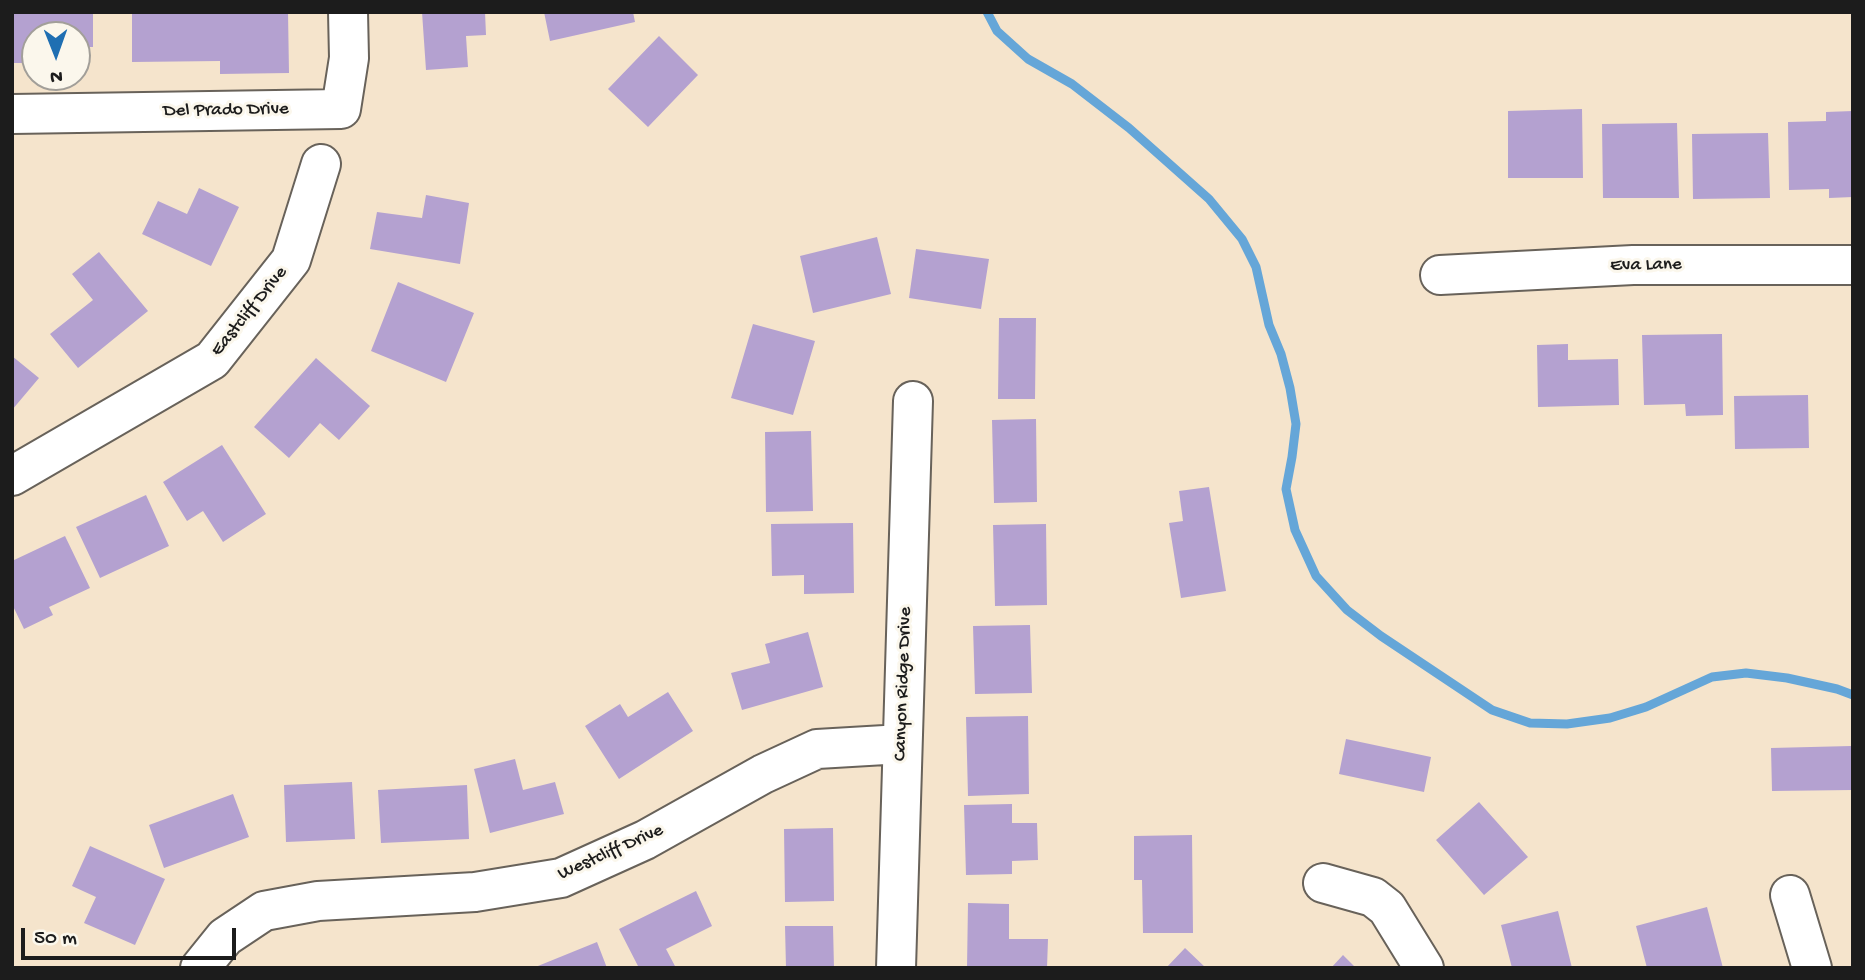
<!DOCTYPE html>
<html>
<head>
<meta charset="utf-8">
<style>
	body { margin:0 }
	#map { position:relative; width:1865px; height:980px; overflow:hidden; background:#f5e4cc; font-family:"Gochi Hand",sans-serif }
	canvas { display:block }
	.frame { position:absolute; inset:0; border:14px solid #1c1c1c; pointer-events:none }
	.north { position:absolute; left:21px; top:21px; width:70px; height:70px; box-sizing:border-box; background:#fbf7ec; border:2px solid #a29f99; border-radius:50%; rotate:179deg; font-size:19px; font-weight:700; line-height:28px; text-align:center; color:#1c1c1c }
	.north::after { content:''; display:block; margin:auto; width:24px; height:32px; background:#1f6fb2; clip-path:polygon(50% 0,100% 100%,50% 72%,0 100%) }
	.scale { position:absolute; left:21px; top:928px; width:215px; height:32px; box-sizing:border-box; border:4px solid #1c1c1c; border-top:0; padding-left:9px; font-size:21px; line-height:24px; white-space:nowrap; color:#1c1c1c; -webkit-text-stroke:5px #fbf7ec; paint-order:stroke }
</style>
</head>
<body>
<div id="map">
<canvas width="1865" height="980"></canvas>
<div class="frame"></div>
<div class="north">N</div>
<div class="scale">50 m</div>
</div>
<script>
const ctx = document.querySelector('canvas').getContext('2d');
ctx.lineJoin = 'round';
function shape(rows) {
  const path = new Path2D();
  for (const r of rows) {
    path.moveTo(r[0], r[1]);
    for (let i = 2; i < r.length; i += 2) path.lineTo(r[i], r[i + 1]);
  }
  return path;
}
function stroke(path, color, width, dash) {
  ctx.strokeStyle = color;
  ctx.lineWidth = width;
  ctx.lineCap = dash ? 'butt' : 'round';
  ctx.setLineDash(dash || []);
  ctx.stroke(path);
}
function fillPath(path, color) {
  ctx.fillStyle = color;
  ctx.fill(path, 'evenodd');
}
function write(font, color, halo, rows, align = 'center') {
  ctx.font = font + ' "Gochi Hand",sans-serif';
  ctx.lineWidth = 6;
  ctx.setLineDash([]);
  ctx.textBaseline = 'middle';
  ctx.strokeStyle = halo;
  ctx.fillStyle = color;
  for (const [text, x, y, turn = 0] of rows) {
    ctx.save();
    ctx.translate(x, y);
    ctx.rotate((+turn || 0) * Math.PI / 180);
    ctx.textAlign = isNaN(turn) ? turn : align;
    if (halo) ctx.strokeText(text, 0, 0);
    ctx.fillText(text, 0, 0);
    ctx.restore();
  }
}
stroke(shape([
	[987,12,997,31,1028,59,1072,84,1129,128,1209,199,1242,239,1256,267,1269,325,1281,354,1290,388,1296,424,1292,457,1286,489,1295,530,1316,576,1347,610,1381,636,1492,710,1530,723,1567,724,1610,718,1646,707,1712,677,1746,673,1787,678,1837,689,1853,695]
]), '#65a6d8', 9);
fillPath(shape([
	[12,12,93,12,93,47,77,47,77,35,35,35,35,63,12,63],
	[132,12,288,12,289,73,220,74,220,61,132,62],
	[422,12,485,12,486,35,466,36,468,67,426,70],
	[544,12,633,12,635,22,550,41],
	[659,36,698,75,648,127,608,89],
	[1582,109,1583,178,1508,178,1508,111],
	[1853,111,1853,197,1829,198,1829,189,1789,190,1788,122,1826,121,1826,112],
	[1677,123,1679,198,1603,198,1602,124],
	[1768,133,1770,198,1693,199,1692,134],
	[199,188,239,207,211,266,142,234,158,201,187,214],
	[426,195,469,203,460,264,370,249,377,212,422,218],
	[877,237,891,294,813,313,800,256],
	[916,249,989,259,981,309,909,298],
	[99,252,148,311,78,368,50,334,93,300,72,274],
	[398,282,474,313,446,382,371,351],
	[999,318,1036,318,1035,399,998,399],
	[753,324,815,341,793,415,731,398],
	[1722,334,1723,415,1686,416,1685,404,1644,405,1642,335],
	[1568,344,1568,360,1618,359,1619,405,1538,407,1537,345],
	[12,356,39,378,12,410],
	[316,358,370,406,339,440,320,423,289,458,254,427],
	[1808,395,1809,448,1735,449,1734,396],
	[1036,419,1037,502,994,503,992,420],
	[811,431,813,511,766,512,765,432],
	[222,445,266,514,223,542,203,511,187,521,163,482],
	[1209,487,1226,591,1181,598,1169,523,1183,521,1179,491],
	[146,495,169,546,100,578,76,527],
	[853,523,854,593,804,594,804,575,772,576,771,524],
	[1046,524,1047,605,995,606,993,525],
	[65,536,90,588,49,607,53,615,24,629,12,604,12,561],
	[1030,625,1032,693,975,694,973,626],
	[808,632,823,687,742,710,731,673,770,663,765,644],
	[668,692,693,731,619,779,585,726,620,704,628,717],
	[1028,716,1029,794,968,796,966,717],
	[1346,739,1431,757,1424,792,1339,774],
	[1851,746,1852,790,1772,791,1771,748],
	[515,759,523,790,555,782,564,814,490,833,474,769],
	[352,782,355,839,286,842,284,785],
	[467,785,469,839,381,843,378,790],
	[233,794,249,837,164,868,149,825],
	[1479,802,1528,857,1484,895,1436,840],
	[1012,804,1012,823,1037,823,1038,860,1012,861,1012,874,966,875,964,805],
	[833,828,834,901,785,902,784,829],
	[1192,835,1193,933,1143,933,1142,880,1134,880,1134,836],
	[90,846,165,879,135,945,84,923,96,897,72,886],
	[696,891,712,926,666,949,676,968,639,968,619,929],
	[968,903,1009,904,1009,939,1048,939,1047,968,967,968],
	[1707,907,1723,968,1647,968,1636,926],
	[1558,911,1572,968,1512,968,1501,925],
	[785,926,833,926,834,968,786,968],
	[597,942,607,968,533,968],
	[1185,948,1206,968,1166,968],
	[1343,955,1356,968,1331,968]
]), '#b4a1d0');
const minor = shape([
	[12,114,341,109,349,58,348,12],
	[1440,275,1633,265,1853,265],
	[12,476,212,360,291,260,321,164],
	[1323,883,1373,897,1387,908,1424,968],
	[1790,895,1812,968],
	[200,968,225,937,264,911,318,901,475,892,561,878,645,840,763,774,817,749,902,744],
	[896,968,913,401]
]);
stroke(minor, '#68625a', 42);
stroke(minor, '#fff', 38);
write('19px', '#1c1c1c', '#fbf7ec', [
	["Del Prado Drive",226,111,-1],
	["Eva Lane",1646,266,-1],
	["Eastcliff Drive",250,312,-51],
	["Canyon Ridge Drive",904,684,-88],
	["Westcliff Drive",611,853,-24]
]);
</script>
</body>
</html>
